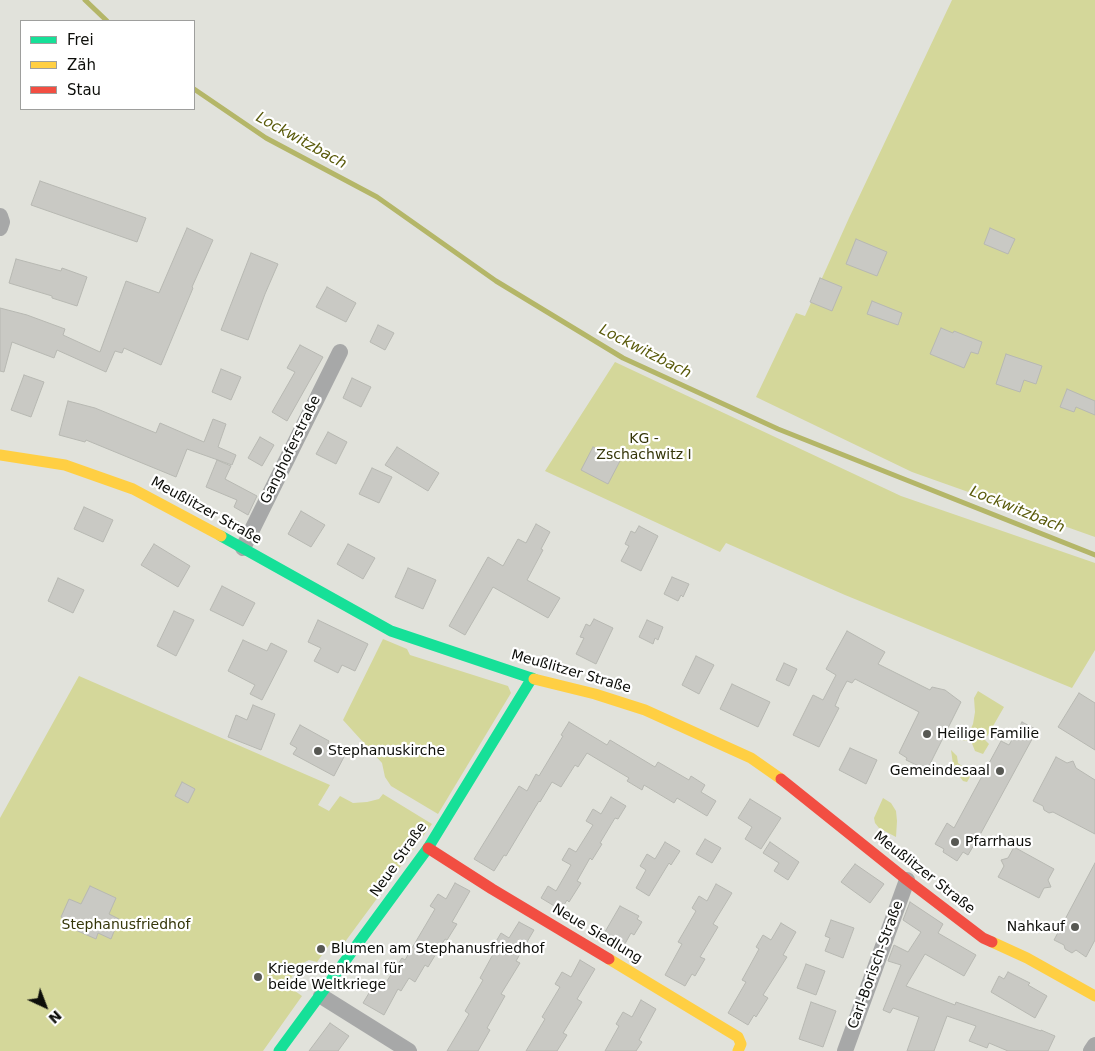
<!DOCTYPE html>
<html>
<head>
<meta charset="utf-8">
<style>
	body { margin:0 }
	#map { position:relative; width:1095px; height:1051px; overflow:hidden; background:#e1e2db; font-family:"DejaVu Sans",sans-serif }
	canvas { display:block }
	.legend { position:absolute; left:20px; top:20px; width:175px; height:90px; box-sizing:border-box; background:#fff; border:1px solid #9e9f9d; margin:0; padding:6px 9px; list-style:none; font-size:15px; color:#0d0e0a }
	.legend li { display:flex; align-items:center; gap:10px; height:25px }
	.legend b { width:25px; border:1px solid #9e9f9d }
	.north { position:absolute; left:20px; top:981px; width:50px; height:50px; -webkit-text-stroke:4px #fff; paint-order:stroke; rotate:137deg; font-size:14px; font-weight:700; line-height:20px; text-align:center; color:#0d0e0a }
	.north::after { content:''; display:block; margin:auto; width:18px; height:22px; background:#0d0e0a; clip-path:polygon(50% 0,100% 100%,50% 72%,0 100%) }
</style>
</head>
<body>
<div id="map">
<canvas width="1095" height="1051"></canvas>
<ul class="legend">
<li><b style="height:6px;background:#16e098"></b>Frei</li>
<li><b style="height:6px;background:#ffcf43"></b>Zäh</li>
<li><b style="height:6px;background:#f24e42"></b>Stau</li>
</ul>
<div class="north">N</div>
</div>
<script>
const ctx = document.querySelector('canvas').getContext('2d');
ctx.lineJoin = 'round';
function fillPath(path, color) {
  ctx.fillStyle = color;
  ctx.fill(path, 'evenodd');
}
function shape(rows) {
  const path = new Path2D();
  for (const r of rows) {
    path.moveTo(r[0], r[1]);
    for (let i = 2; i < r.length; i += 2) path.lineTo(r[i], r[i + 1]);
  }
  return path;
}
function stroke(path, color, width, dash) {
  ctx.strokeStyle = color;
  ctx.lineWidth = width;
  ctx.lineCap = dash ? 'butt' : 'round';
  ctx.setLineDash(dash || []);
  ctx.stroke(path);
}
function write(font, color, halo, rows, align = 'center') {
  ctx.font = font + ' "DejaVu Sans",sans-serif';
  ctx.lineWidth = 4.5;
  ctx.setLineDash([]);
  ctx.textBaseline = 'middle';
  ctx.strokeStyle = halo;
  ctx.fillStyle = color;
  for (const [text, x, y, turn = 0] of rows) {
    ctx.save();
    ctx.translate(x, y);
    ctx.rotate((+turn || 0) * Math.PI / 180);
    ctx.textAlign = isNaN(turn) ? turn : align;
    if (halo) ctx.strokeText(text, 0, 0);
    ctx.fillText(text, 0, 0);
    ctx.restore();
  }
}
fillPath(shape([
	[952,0,1095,0,1095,537,912,472,756,397,796,313,805,316,849,218],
	[615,362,901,496,1095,563,1095,650,1072,688,845,595,726,543,720,552,545,471],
	[383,639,407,649,410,655,508,686,511,693,438,814,391,786,385,777,382,763,343,720],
	[79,676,330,785,318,805,329,811,340,796,353,803,367,802,379,799,383,794,432,824,339,950,330,944,317,962,309,960,303,963,293,975,290,980,291,985,295,991,302,996,263,1051,0,1051,0,818],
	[978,691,1004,707,985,740,989,744,983,754,975,751,971,741,961,740,970,730,973,724,975,712,974,698],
	[951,750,957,756,958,763,962,766,969,766,975,768,967,782,963,781,957,773,953,764],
	[883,798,891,803,896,811,897,821,896,837,879,828,875,823,874,818]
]), '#d4d79a');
stroke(shape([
	[85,0,107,21],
	[194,89,266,138,377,197,496,281,623,358,778,429,1095,555]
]), '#b4b668', 5);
const building = shape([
	[40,181,146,218,137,242,31,205,40,181],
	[187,228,213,240,192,287,193,288,161,365,124,348,122,353,115,351,106,372,57,350,54,358,12,342,4,372,0,371,0,308,27,315,65,329,63,335,100,352,126,281,159,293,187,228],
	[990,228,1015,239,1008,254,984,244,990,228],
	[856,239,887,252,877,276,846,264,856,239],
	[251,253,278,264,265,294,248,340,221,330,251,253],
	[16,259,61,271,62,268,87,277,77,306,52,298,52,296,9,283,16,259],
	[820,278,842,287,832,311,810,302,820,278],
	[327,287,356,303,346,322,316,307,327,287],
	[872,301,902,313,898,325,867,314,872,301],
	[378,325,394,333,385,350,370,342,378,325],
	[941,328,953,333,954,331,982,342,978,354,971,352,964,368,930,354,941,328],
	[300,345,323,357,287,421,272,412,295,372,287,368,300,345],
	[1006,354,1042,366,1036,384,1024,380,1020,392,996,384,1006,354],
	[221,369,241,377,231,400,212,392,221,369],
	[24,375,44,382,31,417,11,410,24,375],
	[352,378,371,387,361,407,343,398,352,378],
	[1067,389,1095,401,1095,415,1076,407,1074,412,1060,407,1067,389],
	[68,401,95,408,156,433,160,423,204,442,213,419,226,424,218,447,236,455,232,465,187,449,176,477,86,440,85,442,59,435,68,401],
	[328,432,347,442,336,464,316,454,328,432],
	[260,437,274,445,262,466,248,458,260,437],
	[397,447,439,473,428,491,385,465,397,447],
	[593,447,620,461,608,484,581,470,593,447],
	[217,460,231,466,225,479,257,496,248,515,234,507,237,500,206,487,217,460],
	[372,468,392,477,379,503,359,494,372,468],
	[84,507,113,520,103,542,74,529,84,507],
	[301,511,325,525,311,547,288,534,301,511],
	[536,524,550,532,541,549,543,550,527,580,560,598,548,618,493,587,465,635,449,626,488,557,503,566,518,539,526,543,536,524],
	[639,526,658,536,641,571,621,561,629,546,625,544,631,531,635,533,639,526],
	[154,544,190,566,178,587,141,565,154,544],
	[348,544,375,558,363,579,337,564,348,544],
	[408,568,436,580,423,609,395,597,408,568],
	[672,577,689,584,683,597,681,595,678,601,664,594,672,577],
	[58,578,84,590,73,613,48,601,58,578],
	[222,586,255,603,243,626,210,610,222,586],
	[174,611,194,620,176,656,157,646,174,611],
	[594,619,613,628,596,664,576,654,584,638,580,637,586,624,590,626,594,619],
	[318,620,368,644,355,671,342,665,338,673,314,661,321,648,308,642,318,620],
	[647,620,663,627,658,640,655,638,653,644,639,637,647,620],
	[847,631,885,652,878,664,930,690,932,687,945,690,961,702,927,770,906,760,907,758,899,753,919,712,855,679,852,683,847,681,840,694,835,706,839,708,819,747,793,735,813,695,823,700,836,675,826,669,847,631],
	[243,640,267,651,271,643,287,651,262,700,250,694,255,685,228,671,243,640],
	[696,656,714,665,699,694,682,685,696,656],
	[784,663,797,669,789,686,776,680,784,663],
	[732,684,770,702,758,727,720,709,732,684],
	[1079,693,1095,703,1095,750,1058,727,1079,693],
	[253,705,275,714,261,750,228,737,236,715,247,720,253,705],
	[569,722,607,745,610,740,655,767,658,762,689,780,691,776,705,785,701,792,716,801,707,816,677,798,674,803,644,785,642,790,627,781,629,778,587,753,578,767,575,765,561,787,552,782,540,802,539,801,506,856,504,855,494,871,474,859,519,786,527,791,536,774,539,776,563,736,561,735,569,722],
	[1022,722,1037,730,981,833,968,855,963,852,957,861,943,852,944,849,935,844,947,823,954,828,1001,741,1009,745,1022,722],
	[300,725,329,741,328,743,346,753,334,776,293,754,297,748,290,744,300,725],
	[850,748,877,760,866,784,839,770,850,748],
	[1056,757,1067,763,1073,761,1076,768,1095,780,1095,834,1053,812,1049,813,1044,810,1043,806,1033,801,1056,757],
	[182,782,195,789,188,803,175,796,182,782],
	[611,797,626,806,618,819,615,818,600,843,602,844,592,860,590,858,577,881,581,883,569,902,567,900,561,910,541,898,548,886,556,891,571,865,562,860,569,848,576,852,593,825,586,821,593,809,601,814,611,797],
	[750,799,781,818,761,849,745,839,752,827,738,818,750,799],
	[705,839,721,848,712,863,696,854,705,839],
	[665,842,680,851,671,865,669,863,649,896,636,888,646,870,640,866,647,854,655,859,665,842],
	[770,842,799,862,788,880,774,871,779,863,763,853,770,842],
	[1014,847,1054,869,1048,880,1051,887,1044,888,1039,898,998,877,1004,866,1001,860,1008,858,1014,847],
	[1095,863,1095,940,1086,957,1076,950,1072,953,1065,949,1064,945,1054,940,1095,863],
	[855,864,884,884,870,903,841,882,855,864],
	[455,883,470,891,452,922,457,924,447,940,445,939,428,967,425,965,415,982,409,978,401,991,398,989,384,1015,363,1003,375,983,383,987,402,958,405,960,435,909,430,906,438,894,446,899,455,883],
	[716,884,732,893,713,924,718,927,700,957,705,959,695,976,692,974,685,986,665,975,682,944,678,942,696,911,692,908,699,896,707,901,716,884],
	[90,886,116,898,109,914,119,919,111,939,98,933,96,939,71,928,73,922,61,917,69,899,81,904,90,886],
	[910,902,943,924,938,933,976,955,964,976,925,954,906,986,955,1005,956,1002,1041,1031,1041,1030,1055,1036,1048,1051,1008,1051,989,1043,987,1048,969,1041,976,1026,947,1016,934,1051,907,1051,919,1017,893,1008,890,1013,883,1010,901,965,888,961,894,945,908,952,921,932,903,920,910,902],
	[620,906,639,916,637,919,642,922,634,935,631,933,622,949,602,937,620,906],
	[831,920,854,928,843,958,825,951,830,938,825,936,831,920],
	[519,922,534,930,516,961,520,963,501,994,505,996,487,1028,490,1030,478,1051,447,1051,469,1014,465,1011,483,980,480,978,497,947,494,945,501,933,509,938,519,922],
	[781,923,796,932,783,955,787,957,763,995,768,998,756,1017,754,1015,748,1025,728,1013,746,982,742,980,759,949,756,947,763,935,771,940,781,923],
	[580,960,595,969,577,999,582,1002,563,1033,567,1035,557,1051,526,1051,545,1019,542,1017,560,987,555,984,562,972,571,977,580,960],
	[806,964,825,971,816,995,797,988,806,964],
	[1008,972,1030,983,1028,985,1047,996,1035,1018,991,992,999,976,1004,979,1008,972],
	[641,1000,656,1009,639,1040,642,1042,636,1051,605,1051,619,1026,616,1024,623,1012,632,1017,641,1000],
	[811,1002,836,1011,823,1047,799,1039,811,1002],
	[330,1023,349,1036,338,1051,309,1051,330,1023]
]);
fillPath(building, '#c9c9c4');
stroke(building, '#b7b8b2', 1);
stroke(shape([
	[0,216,2,222,0,228],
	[243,548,340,352],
	[321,996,409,1051],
	[845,1051,907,880],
	[1091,1051,1095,1045]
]), '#a7a8a8', 16);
stroke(shape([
	[221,536,391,631,534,679],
	[279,1051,428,848,532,678]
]), '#16e098', 11);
stroke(shape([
	[0,455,65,465,133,489,221,536],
	[534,679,595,694,645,710,751,758,781,779],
	[992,942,1027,958,1095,996],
	[609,959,738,1037,741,1044,738,1051]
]), '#ffcf43', 11);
stroke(shape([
	[781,779,907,880,983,938,992,942],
	[428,848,492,889,609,959]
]), '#f24e42', 11);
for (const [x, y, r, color] of [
	[927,734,5,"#575853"],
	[318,751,5,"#575853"],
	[1000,771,5,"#575853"],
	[955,842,5,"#575853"],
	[1075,927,5,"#575853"],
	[321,949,5,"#575853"],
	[258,977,5,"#575853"]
]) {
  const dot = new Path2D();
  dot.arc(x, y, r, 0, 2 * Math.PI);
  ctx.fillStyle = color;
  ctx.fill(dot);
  stroke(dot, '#fff', 2);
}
write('14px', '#353609', '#fff', [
	["KG -",644,439],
	["Zschachwitz I",644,455],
	["Stephanusfriedhof",126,925]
]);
write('14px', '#0d0e0a', '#fff', [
	["Ganghoferstraße",291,450,-64],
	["Meußlitzer Straße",206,511,29],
	["Meußlitzer Straße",571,672,16],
	["Neue Straße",399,860,-55],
	["Meußlitzer Straße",924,873,38],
	["Neue Siedlung",597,934,31],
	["Carl-Borisch-Straße",876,965,-70]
]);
write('14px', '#0d0e0a', '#fff', [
	["Heilige Familie",937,734],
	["Stephanuskirche",328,751],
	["Gemeindesaal",990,771,"right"],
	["Pfarrhaus",965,842],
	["Nahkauf",1065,927,"right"],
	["Blumen am Stephanusfriedhof",331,949],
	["Kriegerdenkmal für",268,969],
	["beide Weltkriege",268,985]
], 'left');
write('italic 15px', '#595a0a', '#fff', [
	["Lockwitzbach",301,141,29],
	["Lockwitzbach",645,352,27],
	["Lockwitzbach",1017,510,22]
]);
</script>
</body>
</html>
